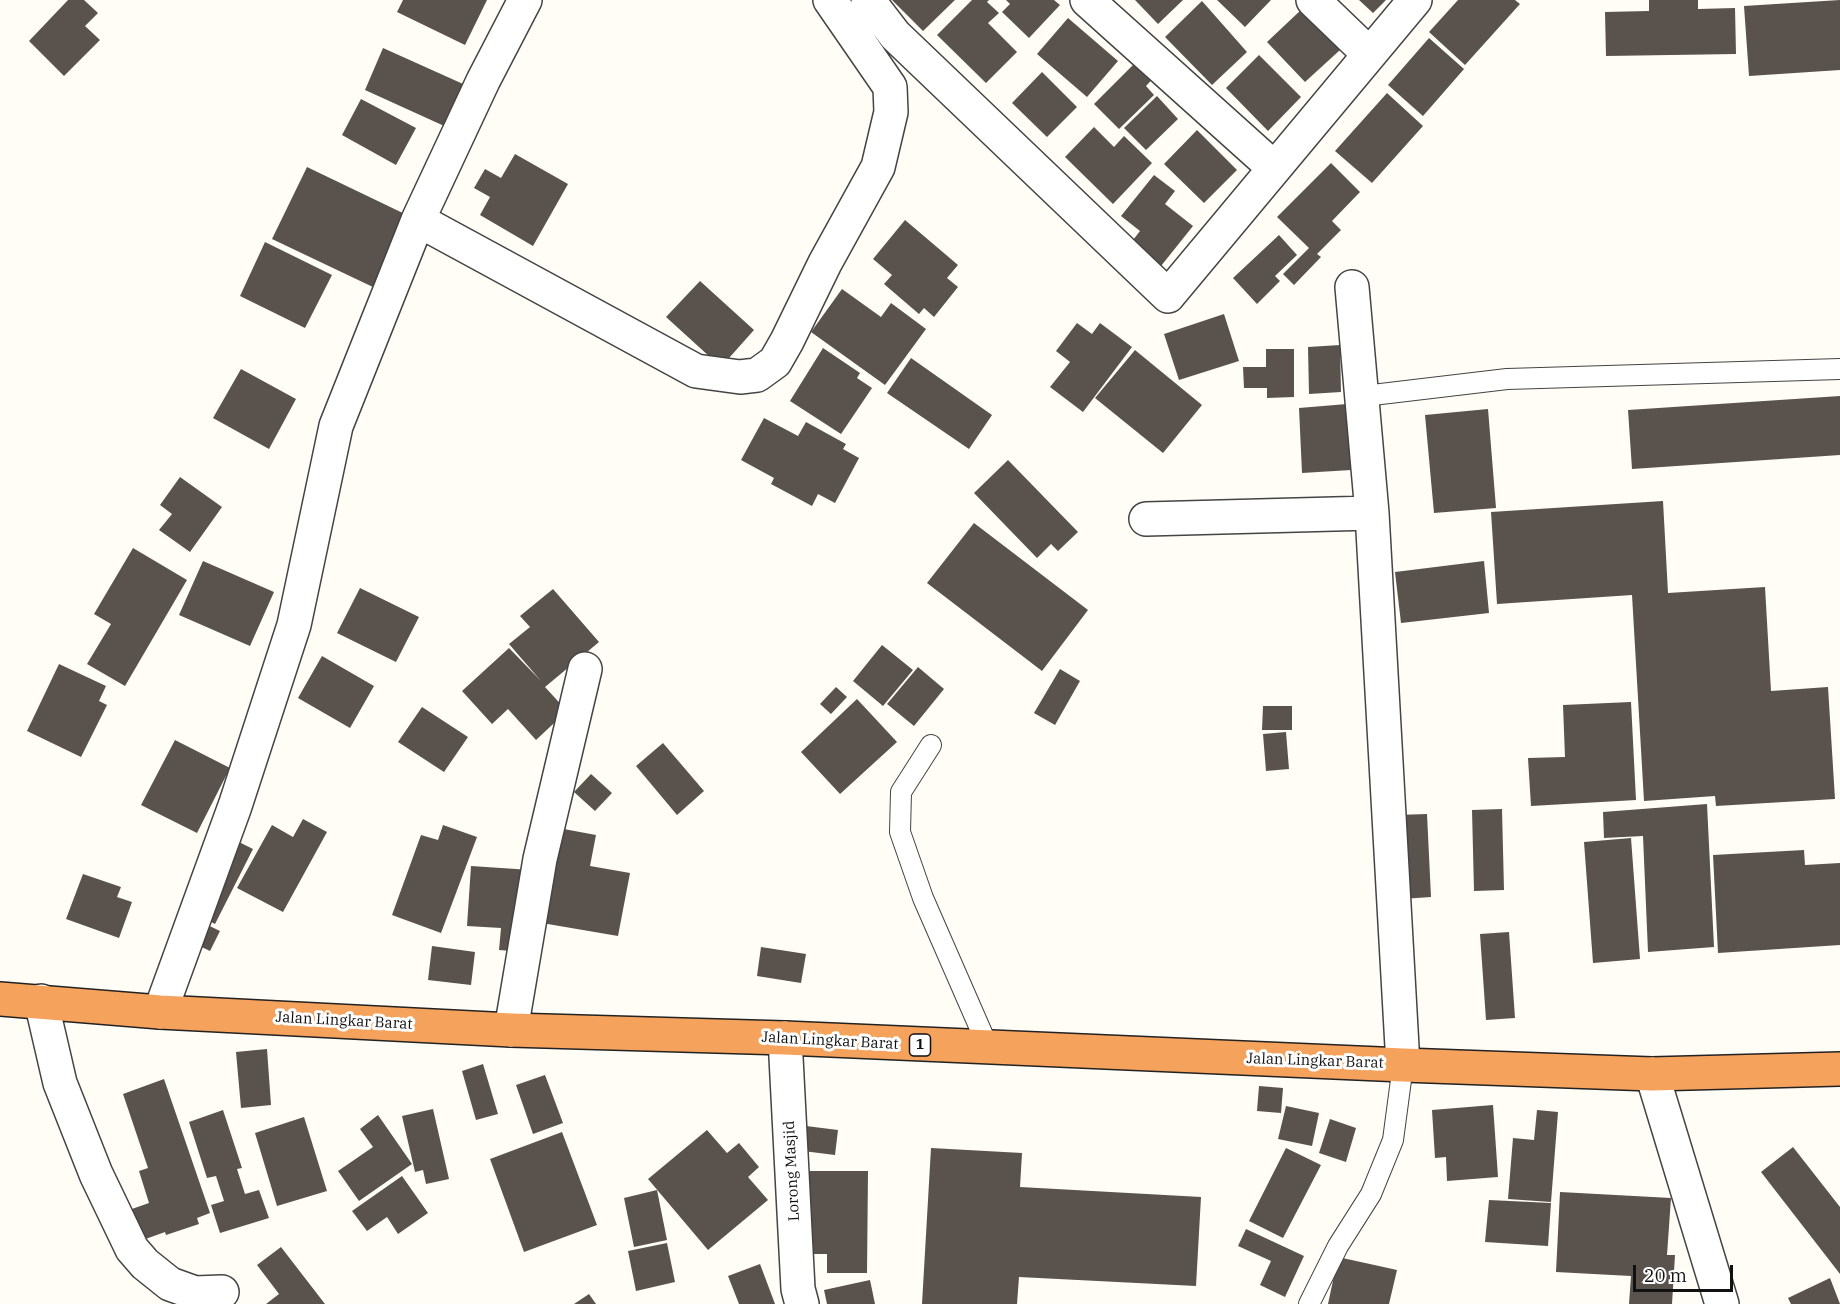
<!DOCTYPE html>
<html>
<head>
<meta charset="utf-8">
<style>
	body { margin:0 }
	#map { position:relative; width:1840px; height:1304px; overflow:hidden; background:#fffdf5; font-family:"IBM Plex Serif",serif }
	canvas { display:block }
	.scale { position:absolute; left:1633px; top:1265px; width:100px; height:27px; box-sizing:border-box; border:3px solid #111; border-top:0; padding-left:8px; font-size:18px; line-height:21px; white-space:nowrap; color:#111; -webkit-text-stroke:4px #fff; paint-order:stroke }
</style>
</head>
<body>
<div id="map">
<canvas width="1840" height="1304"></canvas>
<div class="scale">20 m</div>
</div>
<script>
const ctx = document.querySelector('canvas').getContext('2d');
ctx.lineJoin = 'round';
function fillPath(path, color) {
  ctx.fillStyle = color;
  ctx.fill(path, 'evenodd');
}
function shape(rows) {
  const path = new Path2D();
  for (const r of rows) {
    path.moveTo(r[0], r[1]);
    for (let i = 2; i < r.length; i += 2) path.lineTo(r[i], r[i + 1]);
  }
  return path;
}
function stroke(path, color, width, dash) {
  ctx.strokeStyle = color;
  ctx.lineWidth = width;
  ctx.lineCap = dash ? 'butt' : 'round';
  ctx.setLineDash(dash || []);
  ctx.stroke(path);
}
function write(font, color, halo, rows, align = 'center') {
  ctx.font = font + ' "IBM Plex Serif",serif';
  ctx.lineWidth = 6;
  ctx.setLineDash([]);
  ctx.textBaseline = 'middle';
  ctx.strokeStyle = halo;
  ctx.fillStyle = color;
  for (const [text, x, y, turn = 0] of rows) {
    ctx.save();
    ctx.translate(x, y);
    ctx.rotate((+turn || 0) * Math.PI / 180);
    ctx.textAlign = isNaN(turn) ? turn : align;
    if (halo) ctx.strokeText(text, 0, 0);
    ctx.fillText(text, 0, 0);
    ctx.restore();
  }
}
fillPath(shape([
	[68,0,84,0,98,13,85,26,100,40,64,76,29,41],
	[403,0,487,0,465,45,397,12],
	[892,0,955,0,923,31],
	[972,0,989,0,987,2,999,13,988,23,1017,52,986,83,937,35],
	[1006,0,1054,0,1060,5,1029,38,1002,12,1010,4],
	[1135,0,1183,0,1158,24],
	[1217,0,1271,0,1245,27],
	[1359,0,1386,0,1373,13],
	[1458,0,1515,0,1520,4,1465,65,1429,32],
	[1649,0,1698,0,1698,9,1735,8,1736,54,1606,56,1605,12,1649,11],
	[1840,0,1840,70,1749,76,1744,6],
	[1202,1,1247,52,1212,85,1165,37],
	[1302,9,1340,50,1305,82,1267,42],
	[1068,18,1118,61,1087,97,1037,54],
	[1429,38,1464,69,1423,116,1388,85],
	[383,48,472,88,453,130,365,90],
	[1259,55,1301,97,1268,131,1226,88],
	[1140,58,1157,74,1146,86,1154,95,1119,129,1094,104],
	[1042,72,1077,107,1047,137,1012,103],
	[1387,93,1423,126,1372,183,1335,151],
	[1157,96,1178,119,1146,150,1124,128],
	[361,99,416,128,396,165,342,135],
	[1094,127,1114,147,1124,136,1152,163,1113,204,1065,157],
	[1197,130,1237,170,1204,203,1164,164],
	[515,154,568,184,533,246,480,215,490,197,474,188,485,169,501,178],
	[1331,163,1360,192,1332,221,1341,230,1317,254,1321,257,1294,285,1283,274,1309,248,1277,217],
	[307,167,409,216,375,288,272,239],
	[1154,175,1175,191,1165,204,1193,226,1153,276,1123,253,1140,231,1121,216],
	[905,220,958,265,947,278,958,287,934,317,924,308,919,314,884,284,892,275,873,259],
	[1279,235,1297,255,1275,276,1280,281,1257,304,1233,278],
	[265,242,332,275,305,328,240,296],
	[700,281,754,330,721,367,666,317],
	[842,289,881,317,891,303,926,329,885,385,811,332],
	[1224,314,1239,361,1179,380,1164,334],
	[1077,323,1092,334,1100,323,1132,347,1083,412,1050,387,1070,362,1056,351],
	[1340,345,1341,392,1309,394,1308,347],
	[823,348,860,373,857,378,872,388,841,434,790,401],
	[1266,349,1294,349,1294,397,1267,398,1267,388,1244,388,1243,367,1266,367],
	[1135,350,1202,405,1163,453,1095,398],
	[911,358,992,415,969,449,887,393],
	[241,369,296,399,269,449,213,418],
	[1840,396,1840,455,1632,469,1628,410],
	[1347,404,1351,470,1302,473,1299,408],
	[1488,409,1496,508,1434,513,1425,415],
	[764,418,798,436,806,422,846,444,843,449,859,458,835,503,818,494,812,506,771,484,774,478,741,460],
	[1008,460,1078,532,1058,551,1051,544,1037,558,974,493],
	[180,477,222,507,190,552,159,530,172,514,160,505],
	[1663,501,1668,593,1765,587,1771,691,1828,687,1835,799,1716,806,1715,796,1644,801,1632,595,1497,604,1491,512],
	[974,523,1088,610,1042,671,927,583],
	[133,548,187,580,125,686,87,664,111,624,94,614],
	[203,561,274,592,250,646,179,615],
	[1484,561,1489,613,1401,623,1395,572],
	[360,588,419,617,396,662,337,633],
	[553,589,599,642,545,687,567,711,536,740,508,709,492,724,462,691,509,648,541,681,509,644,530,627,520,616],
	[882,645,913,670,883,706,853,681],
	[322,656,374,686,350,728,298,698],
	[59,664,106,686,99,701,107,705,81,757,27,731],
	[918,667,944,689,914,726,887,704],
	[1060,669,1080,681,1055,725,1034,713],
	[836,687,847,697,831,714,820,704],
	[857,699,897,742,840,794,801,752],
	[1631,702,1636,800,1531,806,1528,758,1565,757,1563,705],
	[1263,706,1292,706,1292,730,1262,730],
	[422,707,468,737,444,772,398,742],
	[1286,732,1289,769,1266,771,1263,734],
	[175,740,230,768,197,833,141,805],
	[663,743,704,791,677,815,636,766],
	[591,774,612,793,595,811,574,792],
	[1707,804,1714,947,1648,952,1643,836,1604,838,1603,812],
	[1502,809,1504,890,1474,891,1472,810],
	[1427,814,1431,897,1402,899,1397,815],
	[303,819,327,832,283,912,237,888,272,825,293,837],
	[443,825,477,837,441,933,392,915,421,835,438,840],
	[553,827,596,835,590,866,630,873,618,936,536,922],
	[1631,838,1640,959,1593,963,1584,842],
	[235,840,253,849,215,924,198,915],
	[1804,850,1805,865,1840,863,1840,945,1718,953,1713,855],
	[471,866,531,870,525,952,499,950,501,928,467,926],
	[83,874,121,887,117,897,132,902,119,938,66,919],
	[197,920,220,931,210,951,187,940],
	[1509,932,1515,1018,1486,1020,1480,934],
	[432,946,475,952,471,985,428,980],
	[761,947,806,954,801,983,757,976],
	[267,1049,271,1105,241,1108,236,1052],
	[483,1064,498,1114,476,1120,462,1071],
	[545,1075,563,1123,533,1134,516,1085],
	[164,1079,210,1213,197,1218,199,1224,166,1235,165,1232,140,1241,129,1210,149,1203,139,1171,148,1168,123,1094],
	[1259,1086,1283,1088,1281,1113,1257,1111],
	[1493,1105,1498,1177,1447,1181,1446,1157,1435,1158,1432,1110],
	[1286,1106,1319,1113,1312,1146,1278,1139],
	[433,1109,449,1179,426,1184,423,1170,415,1172,402,1116],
	[223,1110,242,1168,237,1169,245,1194,259,1190,269,1218,220,1233,211,1205,224,1201,216,1176,207,1178,189,1122],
	[1537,1110,1558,1112,1551,1202,1508,1199,1513,1138,1534,1140],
	[378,1115,412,1164,359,1201,338,1171,373,1147,360,1129],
	[304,1117,327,1191,277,1206,255,1133],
	[1330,1119,1356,1128,1346,1162,1319,1153],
	[798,1125,838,1130,835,1155,795,1150],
	[707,1130,727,1153,739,1143,759,1167,748,1177,768,1200,708,1250,648,1179],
	[562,1132,597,1225,524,1252,490,1159],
	[1793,1147,1840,1207,1840,1274,1761,1172],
	[931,1148,1022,1153,1020,1187,1201,1197,1196,1286,1019,1277,1017,1304,922,1304],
	[1286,1148,1321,1165,1283,1238,1249,1221],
	[807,1171,868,1171,867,1273,827,1273,827,1254,806,1254],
	[402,1176,428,1213,398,1234,387,1217,367,1231,352,1211],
	[657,1190,667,1240,634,1247,624,1198],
	[1560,1192,1671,1198,1667,1255,1675,1255,1672,1304,1629,1304,1631,1276,1556,1272],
	[1489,1200,1551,1203,1548,1246,1485,1242],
	[1246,1229,1304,1256,1285,1297,1260,1285,1271,1261,1238,1246],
	[667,1243,675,1282,636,1291,628,1251],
	[281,1247,325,1304,266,1304,279,1294,257,1265],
	[1338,1257,1397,1270,1389,1304,1328,1304],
	[760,1264,775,1304,739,1304,728,1276],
	[1830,1278,1840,1304,1791,1304,1788,1298],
	[870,1280,875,1304,827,1304,824,1290],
	[589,1294,596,1304,574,1304]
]), '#5a524d');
const lane = shape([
	[1364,396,1507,379,1840,369],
	[931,745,901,792,900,832,923,898,989,1049],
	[1309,1304,1338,1246,1371,1194,1393,1140,1403,1065]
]);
const street = shape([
	[868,0,895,35,1168,296,1415,0],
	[1087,0,1273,167],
	[1313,0,1368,53],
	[418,220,696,371,740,377,757,375,775,362,787,341,825,263,878,167,891,112,890,87,830,0],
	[1352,287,1372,513,1403,1065],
	[1146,519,1372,513],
	[41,1001,60,1083,96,1174,132,1249,145,1264,170,1284,195,1293,222,1292],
	[160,1012,235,806,294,625,336,426,418,220,483,81,525,0],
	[511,1030,540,859,585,669],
	[785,1038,798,1289,802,1304],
	[1652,1074,1722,1304]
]);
const highway = shape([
	[0,999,160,1012,511,1030,785,1038,1403,1065,1652,1074,1840,1069]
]);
stroke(lane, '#444', 22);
stroke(street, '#444', 36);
stroke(highway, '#222', 36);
stroke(lane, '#fff', 20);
stroke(street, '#fff', 33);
stroke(highway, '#f5a25d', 33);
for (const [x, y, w] of [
	[920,1045,21]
]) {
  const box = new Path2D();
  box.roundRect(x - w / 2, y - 11, w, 22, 4.5);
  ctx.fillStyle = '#fff';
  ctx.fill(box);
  stroke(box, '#111', 1.5);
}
write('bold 14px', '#111', null, [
	["1",920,1045]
]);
write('15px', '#111', '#fff', [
	["Jalan Lingkar Barat",344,1021,3],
	["Jalan Lingkar Barat",830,1041,3],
	["Jalan Lingkar Barat",1315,1061,2],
	["Lorong Masjid",792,1171,-93]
]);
</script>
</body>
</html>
